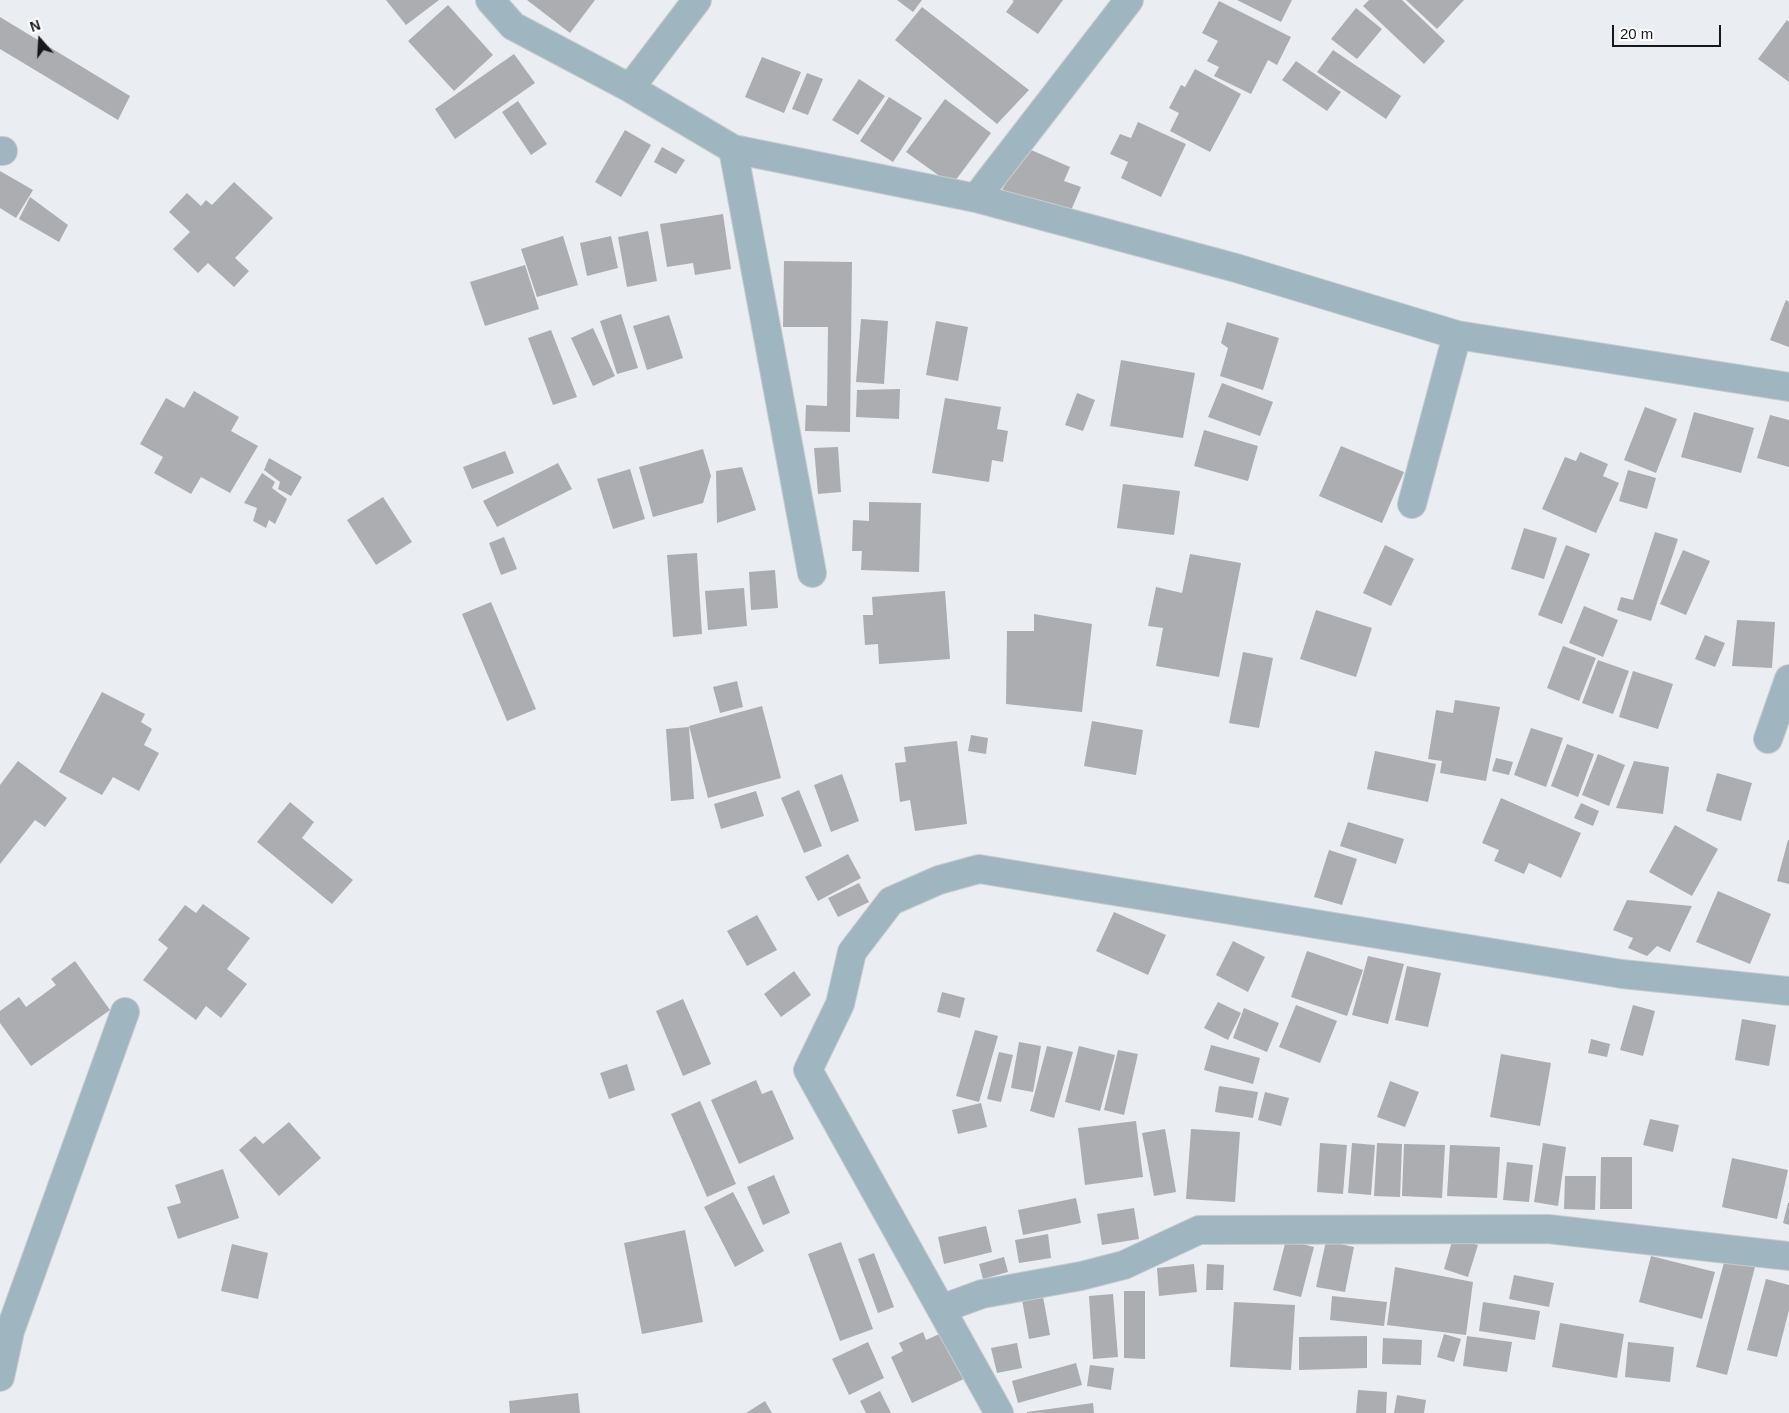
<!DOCTYPE html>
<html>
<head>
<meta charset="utf-8">
<style>
	body { margin:0 }
	#map { position:relative; width:1789px; height:1413px; overflow:hidden; background:#eaedf1; font-family:Arial,sans-serif }
	canvas { display:block }
	.north { position:absolute; left:15px; top:15px; width:50px; height:50px; -webkit-text-stroke:4px #fff; paint-order:stroke; rotate:341deg; font-size:14px; font-weight:700; line-height:20px; text-align:center; color:#17181a }
	.north::after { content:''; display:block; margin:auto; width:18px; height:22px; background:#17181a; clip-path:polygon(50% 0,100% 100%,50% 72%,0 100%) }
	.scale { position:absolute; left:1612px; top:25px; width:109px; height:22px; box-sizing:border-box; border:2px solid #17181a; border-top:0; padding-left:6px; font-size:15px; line-height:18px; white-space:nowrap; color:#17181a; -webkit-text-stroke:4px #fff; paint-order:stroke }
</style>
</head>
<body>
<div id="map">
<canvas width="1789" height="1413"></canvas>
<div class="north">N</div>
<div class="scale">20 m</div>
</div>
<script>
const ctx = document.querySelector('canvas').getContext('2d');
ctx.lineJoin = 'round';
function fillPath(path, color) {
  ctx.fillStyle = color;
  ctx.fill(path, 'evenodd');
}
function shape(rows) {
  const path = new Path2D();
  for (const r of rows) {
    path.moveTo(r[0], r[1]);
    for (let i = 2; i < r.length; i += 2) path.lineTo(r[i], r[i + 1]);
  }
  return path;
}
function stroke(path, color, width, dash) {
  ctx.strokeStyle = color;
  ctx.lineWidth = width;
  ctx.lineCap = dash ? 'butt' : 'round';
  ctx.setLineDash(dash || []);
  ctx.stroke(path);
}
fillPath(shape([
	[386,0,439,0,406,25],
	[527,0,595,0,570,33],
	[897,0,922,0,913,12],
	[1012,0,1063,0,1038,34,1006,12,1014,1],
	[1237,0,1292,0,1281,22],
	[1369,0,1402,0,1445,41,1424,64,1363,6],
	[1406,0,1464,0,1437,29],
	[1219,1,1291,37,1277,65,1268,60,1251,94,1214,76,1219,67,1207,61,1218,41,1202,33],
	[448,5,493,55,454,91,408,41],
	[922,7,1029,90,997,124,895,40],
	[1356,8,1382,29,1357,59,1331,39],
	[0,17,130,96,118,120,0,49],
	[1787,20,1789,22,1789,82,1758,59],
	[1333,50,1401,96,1386,119,1317,72],
	[514,54,535,83,455,139,435,109],
	[762,57,801,72,784,113,745,97],
	[1296,61,1341,92,1327,111,1282,80],
	[1195,69,1241,94,1210,152,1170,131,1179,113,1169,108,1181,85,1185,87],
	[807,73,823,79,808,115,792,109],
	[859,79,885,96,858,135,832,120],
	[889,97,922,118,893,162,860,141],
	[945,99,991,133,952,185,906,152],
	[518,101,547,144,531,155,502,112],
	[1138,122,1186,144,1161,197,1121,178,1128,162,1110,154,1120,134,1131,138],
	[625,130,651,145,621,197,595,182],
	[1022,146,1070,167,1064,181,1081,187,1067,220,1001,193],
	[662,147,685,160,676,174,654,162],
	[0,171,33,190,16,218,0,208],
	[234,182,273,218,235,258,249,271,234,287,208,263,198,273,173,249,190,232,169,212,187,193,201,206,206,200,212,205],
	[30,197,68,225,59,242,19,219],
	[723,214,731,269,695,275,693,263,667,267,660,224],
	[648,231,657,281,627,287,618,237],
	[563,236,578,285,537,297,521,249],
	[611,236,618,268,587,276,580,243],
	[784,261,852,262,850,432,805,431,806,405,827,406,828,327,783,327],
	[525,265,539,309,485,326,470,282],
	[1786,300,1789,302,1789,347,1770,340],
	[621,314,638,368,617,374,600,321],
	[669,315,683,358,647,370,633,326],
	[861,319,888,321,884,384,856,382],
	[936,321,968,327,958,381,926,375],
	[1227,322,1279,338,1263,390,1220,376,1228,348,1221,343],
	[593,328,615,376,593,386,571,338],
	[551,330,577,397,553,405,528,338],
	[1121,360,1195,373,1183,438,1110,426],
	[1222,383,1273,402,1260,436,1208,417],
	[900,389,899,419,856,417,857,390],
	[194,391,239,417,231,431,258,446,230,493,201,477,191,494,154,473,163,457,140,444,166,398,184,408],
	[1077,393,1095,400,1083,431,1065,425],
	[945,398,1001,407,997,429,1008,431,1003,462,992,460,989,482,932,473],
	[1645,407,1677,419,1656,473,1624,460],
	[1694,412,1754,428,1741,473,1681,457],
	[1770,415,1789,420,1789,467,1757,458],
	[1204,430,1258,446,1248,481,1194,466],
	[1341,446,1404,472,1382,523,1319,496],
	[838,447,841,492,818,494,814,448],
	[703,449,711,476,703,503,653,517,639,467],
	[505,451,514,473,472,489,463,467],
	[1580,452,1608,464,1603,476,1619,483,1596,533,1542,509,1565,457,1576,461],
	[269,458,302,477,291,496,278,489,280,482,264,470],
	[558,463,572,489,497,527,483,501],
	[742,467,756,510,717,523,716,471],
	[630,469,645,519,613,529,597,479],
	[1628,470,1656,478,1647,509,1619,501],
	[262,473,275,482,272,488,287,499,275,524,269,520,266,528,253,521,257,508,244,503],
	[1123,484,1180,491,1174,535,1117,528],
	[383,497,412,542,376,565,347,520],
	[869,502,921,503,919,572,861,570,862,551,852,551,853,520,869,521],
	[1524,528,1557,538,1544,579,1511,569],
	[1655,532,1678,539,1651,621,1617,610,1621,597,1633,600],
	[504,537,517,569,501,575,489,543],
	[1385,545,1414,559,1391,606,1363,593],
	[1566,545,1590,554,1562,624,1538,615],
	[1683,550,1710,561,1686,615,1660,604],
	[697,553,702,634,673,637,667,555],
	[1190,554,1241,563,1219,677,1156,666,1163,628,1148,626,1156,587,1182,593],
	[775,570,778,608,751,610,749,572],
	[744,588,747,626,708,630,705,591],
	[945,591,950,659,879,664,878,644,865,645,863,615,873,615,872,597],
	[491,602,536,709,507,721,462,614],
	[1584,606,1618,620,1603,657,1569,643],
	[1316,610,1372,628,1356,677,1300,659],
	[1034,614,1092,624,1082,712,1006,704,1007,631,1034,631],
	[1737,620,1775,622,1772,668,1732,666],
	[1705,635,1725,643,1715,667,1695,659],
	[1563,646,1596,658,1579,701,1547,688],
	[1243,652,1273,658,1259,728,1229,723],
	[1598,660,1629,671,1613,714,1582,703],
	[1633,671,1673,684,1658,729,1619,717],
	[737,681,743,707,720,713,713,687],
	[102,692,145,714,141,722,152,729,144,745,159,753,139,791,113,777,102,795,59,772],
	[1455,700,1500,707,1486,781,1440,773,1442,761,1428,759,1436,710,1453,713],
	[762,706,781,778,708,798,689,726],
	[1092,721,1143,730,1136,775,1084,766],
	[689,727,694,799,671,801,666,729],
	[1531,728,1563,738,1546,787,1514,775],
	[971,735,988,738,986,754,968,751],
	[957,741,967,824,915,831,910,800,900,802,895,763,906,762,904,747],
	[1567,744,1594,754,1578,797,1551,786],
	[1375,751,1436,764,1428,802,1367,789],
	[1598,754,1625,765,1609,806,1582,795],
	[1496,758,1513,762,1509,775,1492,771],
	[18,761,67,798,45,827,35,820,0,864,0,785],
	[1634,761,1669,767,1663,814,1616,808],
	[1717,773,1752,783,1741,821,1706,811],
	[842,774,859,821,831,832,814,785],
	[799,790,822,846,804,853,781,798],
	[756,791,764,816,721,829,714,804],
	[1501,798,1581,833,1561,878,1529,863,1524,874,1494,861,1499,850,1482,843],
	[290,802,314,822,302,838,353,880,332,904,257,842],
	[1581,803,1599,811,1593,826,1574,818],
	[1348,822,1404,839,1396,864,1340,846],
	[1675,825,1718,849,1692,896,1649,872],
	[1788,840,1789,840,1789,884,1777,881],
	[1329,850,1357,859,1342,905,1314,897],
	[848,854,861,878,818,901,805,877],
	[859,883,869,902,838,917,828,898],
	[1718,891,1771,914,1750,964,1696,942],
	[1627,900,1692,906,1670,952,1657,946,1647,956,1628,948,1633,938,1613,930],
	[203,904,250,938,227,969,247,984,221,1018,206,1006,196,1020,143,980,168,948,158,940,185,905,196,913],
	[1114,912,1166,935,1148,975,1096,951],
	[757,915,777,950,747,966,727,931],
	[1233,941,1265,957,1248,992,1216,975],
	[1307,951,1363,970,1347,1016,1291,997],
	[1368,956,1404,964,1388,1024,1352,1015],
	[75,961,110,1010,31,1066,0,1023,0,1011,19,997,26,1007,56,985,51,979],
	[1407,966,1441,973,1428,1027,1395,1020],
	[794,971,811,995,781,1017,764,994],
	[942,992,965,998,960,1018,937,1012],
	[683,999,711,1064,683,1076,656,1011],
	[1218,1002,1241,1013,1228,1040,1204,1028],
	[1296,1005,1337,1021,1320,1063,1279,1047],
	[1633,1005,1655,1011,1643,1056,1620,1050],
	[1244,1008,1279,1023,1267,1052,1233,1038],
	[1742,1019,1776,1025,1769,1066,1735,1060],
	[975,1030,998,1036,979,1102,956,1096],
	[1591,1039,1610,1044,1607,1057,1588,1053],
	[1019,1042,1041,1046,1033,1092,1011,1088],
	[1211,1045,1260,1058,1253,1084,1204,1070],
	[1047,1046,1073,1052,1054,1118,1030,1111],
	[1079,1046,1115,1055,1100,1111,1065,1102],
	[1118,1050,1138,1054,1124,1115,1104,1110],
	[999,1052,1013,1055,1001,1102,987,1099],
	[1501,1054,1551,1063,1540,1126,1490,1117],
	[627,1064,635,1090,609,1099,600,1073],
	[756,1080,762,1094,772,1090,794,1139,739,1164,711,1100],
	[1390,1081,1419,1092,1405,1127,1377,1117],
	[1219,1086,1258,1092,1253,1118,1215,1112],
	[1265,1092,1289,1098,1281,1126,1258,1120],
	[700,1101,736,1184,707,1197,671,1114],
	[981,1103,987,1127,958,1134,952,1110],
	[1650,1119,1679,1125,1673,1152,1643,1145],
	[1136,1121,1143,1177,1085,1185,1078,1128],
	[289,1122,321,1158,279,1196,239,1150,255,1136,263,1144],
	[1165,1129,1176,1192,1154,1196,1142,1133],
	[1191,1129,1240,1132,1235,1202,1186,1199],
	[1320,1143,1347,1145,1343,1194,1317,1192],
	[1352,1143,1375,1145,1371,1195,1348,1193],
	[1377,1143,1402,1144,1400,1197,1374,1196],
	[1543,1143,1566,1147,1558,1206,1534,1202],
	[1404,1144,1445,1145,1442,1198,1402,1196],
	[1450,1145,1500,1147,1497,1198,1447,1196],
	[1601,1157,1632,1157,1632,1209,1600,1209],
	[1732,1158,1788,1170,1777,1219,1722,1207],
	[1507,1162,1533,1165,1529,1202,1503,1200],
	[223,1169,239,1218,178,1239,167,1207,181,1203,175,1185],
	[774,1175,790,1213,763,1225,747,1187],
	[1565,1176,1596,1176,1595,1210,1564,1209],
	[733,1192,764,1251,735,1267,704,1207],
	[1076,1198,1081,1223,1023,1235,1018,1210],
	[1788,1203,1789,1203,1789,1225,1783,1223],
	[1134,1208,1139,1239,1102,1245,1097,1214],
	[986,1226,992,1252,944,1264,938,1237],
	[685,1230,703,1322,642,1334,624,1243],
	[1048,1234,1051,1258,1019,1263,1015,1240],
	[1453,1238,1478,1245,1468,1277,1444,1269],
	[1286,1240,1314,1247,1301,1297,1273,1290],
	[1326,1241,1354,1247,1345,1292,1316,1287],
	[841,1242,873,1329,840,1341,808,1254],
	[232,1244,268,1253,258,1299,221,1291],
	[874,1253,894,1307,878,1313,858,1259],
	[1726,1255,1756,1263,1727,1375,1696,1367],
	[1651,1256,1715,1272,1702,1319,1639,1302],
	[1004,1257,1008,1272,983,1279,979,1264],
	[1194,1264,1197,1292,1159,1296,1157,1268],
	[1207,1264,1224,1265,1223,1290,1206,1290],
	[1395,1267,1473,1282,1466,1335,1387,1325],
	[1514,1275,1554,1283,1549,1307,1509,1299],
	[1766,1279,1789,1285,1789,1310,1777,1357,1747,1350],
	[1042,1291,1050,1335,1029,1339,1021,1294],
	[1124,1291,1145,1291,1145,1359,1124,1358],
	[1113,1294,1118,1357,1093,1359,1089,1296],
	[1332,1296,1387,1302,1384,1326,1330,1320],
	[1234,1302,1295,1305,1291,1370,1230,1367],
	[1483,1302,1540,1311,1535,1340,1479,1331],
	[1560,1323,1624,1334,1617,1378,1552,1367],
	[923,1332,926,1340,944,1332,966,1378,912,1403,891,1357,903,1351,899,1343],
	[1444,1334,1461,1339,1454,1362,1437,1357],
	[1367,1336,1367,1368,1299,1370,1299,1337],
	[1467,1336,1512,1342,1507,1372,1463,1366],
	[1383,1338,1422,1340,1421,1365,1382,1364],
	[868,1342,884,1378,849,1395,832,1359],
	[1628,1342,1674,1347,1670,1382,1625,1377],
	[1017,1343,1022,1368,997,1373,991,1348],
	[1076,1363,1082,1385,1018,1403,1012,1381],
	[1090,1365,1114,1368,1111,1390,1087,1386],
	[1358,1390,1387,1392,1386,1413,1356,1413],
	[880,1391,891,1413,866,1413,860,1401],
	[578,1393,580,1413,510,1413,509,1401],
	[1397,1395,1426,1400,1424,1413,1394,1413],
	[765,1401,772,1413,746,1413],
	[1093,1403,1094,1413,1027,1413,1027,1412]
]), '#acadb1');
const minor = shape([
	[490,0,513,26,630,88,733,149,976,198,1236,268,1457,335,1789,387],
	[630,88,697,0],
	[733,149,812,573],
	[0,151,3,151],
	[976,198,1129,0],
	[1412,504,1457,335],
	[1768,739,1789,679],
	[941,1309,982,1294,1081,1276,1124,1265,1199,1230,1548,1229,1789,1256],
	[0,1377,10,1331,125,1012],
	[999,1413,808,1070,840,1004,852,952,891,901,939,880,979,869,1622,974,1789,991]
]);
stroke(minor, '#c8cbcf', 30);
stroke(minor, '#9fb6c1', 28);
</script>
</body>
</html>
